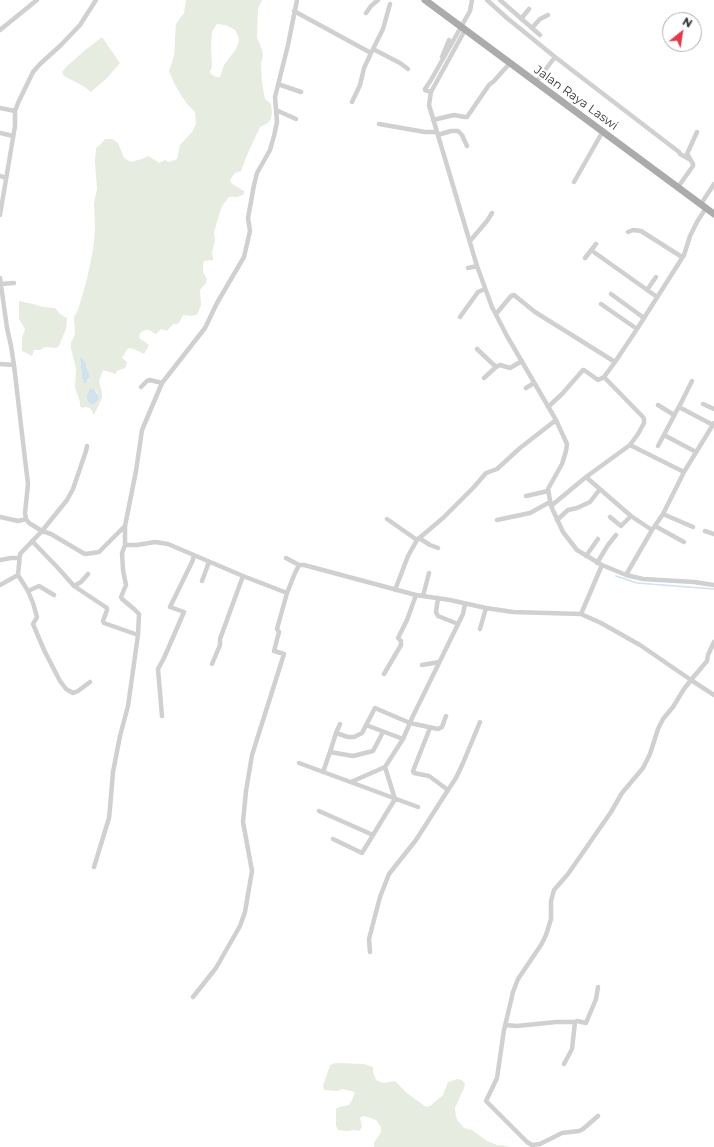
<!DOCTYPE html>
<html>
<head>
<meta charset="utf-8">
<style>
	body { margin:0 }
	#map { position:relative; width:714px; height:1147px; overflow:hidden; background:#fff; font-family:Montserrat,sans-serif }
	canvas { display:block }
	.north { position:absolute; left:662px; top:12px; width:40px; height:40px; box-sizing:border-box; background:#fff; border:1px solid #adadad; border-radius:50%; rotate:30deg; font-size:11px; font-weight:700; line-height:16px; text-align:center; color:#333 }
	.north::after { content:''; display:block; margin:auto; width:14px; height:18px; background:#e63946; clip-path:polygon(50% 0,100% 100%,50% 72%,0 100%) }
</style>
</head>
<body>
<div id="map">
<canvas width="714" height="1147"></canvas>
<div class="north">N</div>
</div>
<script>
const ctx = document.querySelector('canvas').getContext('2d');
ctx.lineJoin = 'round';
function fillPath(path, color) {
  ctx.fillStyle = color;
  ctx.fill(path, 'evenodd');
}
function shape(rows) {
  const path = new Path2D();
  for (const r of rows) {
    path.moveTo(r[0], r[1]);
    for (let i = 2; i < r.length; i += 2) path.lineTo(r[i], r[i + 1]);
  }
  return path;
}
function stroke(path, color, width, dash) {
  ctx.strokeStyle = color;
  ctx.lineWidth = width;
  ctx.lineCap = dash ? 'butt' : 'round';
  ctx.setLineDash(dash || []);
  ctx.stroke(path);
}
function write(font, color, halo, rows, align = 'center') {
  ctx.font = font + ' Montserrat,sans-serif';
  ctx.lineWidth = 4;
  ctx.setLineDash([]);
  ctx.textBaseline = 'middle';
  ctx.strokeStyle = halo;
  ctx.fillStyle = color;
  for (const [text, x, y, turn = 0] of rows) {
    ctx.save();
    ctx.translate(x, y);
    ctx.rotate((+turn || 0) * Math.PI / 180);
    ctx.textAlign = isNaN(turn) ? turn : align;
    if (halo) ctx.strokeText(text, 0, 0);
    ctx.fillText(text, 0, 0);
    ctx.restore();
  }
}
fillPath(shape([
	[186,0,262,0,258,9,257,37,262,50,263,56,261,63,262,83,265,99,271,104,272,112,271,119,268,123,260,127,247,155,241,171,235,173,230,180,232,184,244,191,244,194,238,197,229,197,222,206,214,232,215,241,212,252,213,258,213,260,204,261,203,265,203,272,207,279,206,283,200,290,201,305,198,313,196,315,192,316,183,315,179,323,177,324,173,324,167,331,161,329,156,334,149,330,145,330,140,333,139,338,149,345,144,354,134,349,128,348,122,358,127,362,125,368,117,371,116,374,103,370,99,381,102,392,102,398,94,415,90,408,86,407,82,408,80,406,80,402,75,387,76,369,71,348,71,343,75,334,74,317,78,310,87,279,93,250,95,231,94,203,97,189,95,162,96,148,100,145,105,139,112,139,118,143,124,158,131,162,142,159,148,156,155,160,159,163,165,160,169,162,177,159,180,145,192,132,196,124,195,112,187,104,181,95,174,83,169,71,174,56,176,24,184,13],
	[217,24,226,25,235,30,238,36,239,41,236,49,224,65,220,77,216,77,211,74,210,71,212,67,211,45,212,32],
	[80,359,86,363,86,367,89,373,88,381,82,376],
	[94,389,97,392,99,397,98,400,94,405,89,403,86,398],
	[102,37,120,63,107,78,91,92,83,86,64,76,62,72,67,66,89,47],
	[19,301,33,304,43,307,55,308,60,314,67,318,66,329,59,346,56,348,45,347,40,350,34,350,32,356,22,351,22,338,25,329,19,319],
	[336,1063,364,1064,373,1067,373,1072,376,1080,380,1082,384,1083,395,1081,408,1094,426,1107,430,1106,443,1095,448,1082,458,1079,462,1080,465,1084,464,1088,455,1108,456,1117,458,1121,464,1128,472,1130,487,1141,497,1145,506,1146,509,1147,374,1147,374,1143,381,1132,381,1127,376,1120,368,1117,363,1116,360,1118,362,1127,359,1131,355,1130,347,1131,338,1130,336,1126,336,1109,340,1107,349,1105,352,1100,355,1092,342,1089,338,1091,324,1090,323,1086,330,1065]
]), '#e6ecdf');
fillPath(shape([
	[81,357,86,363,86,367,89,373,89,377,86,383,84,383,82,376,80,359],
	[90,389,94,389,99,397,98,400,94,405,89,403,86,398]
]), '#cfe2ee');
stroke(shape([
	[616,576,637,583,714,589]
]), '#cfe2ee', 1.5);
stroke(shape([
	[487,0,507,18,555,57,679,152,680,154,689,159],
	[500,0,540,35],
	[294,11,371,53,383,29,390,4],
	[366,13,371,6,378,0],
	[521,19,529,9],
	[532,28,540,19,548,15],
	[0,30,37,0],
	[465,30,431,92,429,105,477,266,492,307,507,336,556,420,567,444,566,451,562,464,548,489,551,506,563,532,577,550,602,565,626,575,643,579,694,582,714,585],
	[373,49,400,63,408,69],
	[442,57,449,40],
	[536,82,555,57],
	[278,84,301,92],
	[431,92,425,90,425,89,431,80,470,11,472,0],
	[352,102,360,85,364,68,371,53],
	[0,108,15,111],
	[276,110,296,119],
	[433,120,454,115,465,117,467,117,489,85,494,81,510,63],
	[379,124,425,132,437,132],
	[0,133,13,136],
	[438,135,451,131,458,131,462,135,467,146],
	[0,176,6,178],
	[574,182,603,131],
	[678,187,693,166,693,164,687,154,697,132],
	[701,204,714,184],
	[0,215,15,126,15,111,18,103,33,72,40,64,61,45,80,25,96,0],
	[628,232,633,230,641,231,682,257],
	[470,241,487,221,492,213],
	[591,250,657,297],
	[585,258,596,244],
	[468,268,477,266],
	[0,278,7,328,11,346,14,365,22,434,28,484,25,513,26,519,29,523,42,531,51,534,83,553,86,554,99,552,125,526],
	[1,284,14,283],
	[647,290,656,277],
	[611,294,644,318],
	[601,304,637,329],
	[496,314,511,296,514,295,535,312,615,362],
	[460,317,478,292,485,289],
	[477,349,496,367],
	[0,364,14,365],
	[604,377,643,417,644,419,644,423,638,434,630,445],
	[484,378,496,367,500,365,510,368,522,361],
	[692,381,679,407,713,425],
	[141,387,147,381,150,380,162,383],
	[526,388,534,383],
	[703,404,714,409],
	[658,405,674,415,679,407],
	[548,407,562,394,583,370,584,370,598,380,604,377,615,362,637,329,684,255,690,236,697,222,706,208],
	[664,435,696,452],
	[658,446,675,414],
	[586,477,631,516,652,530],
	[526,496,548,491],
	[551,506,586,477,630,445,684,472],
	[663,514,693,527],
	[0,517,18,521,26,519],
	[610,517,621,526,631,516],
	[387,519,417,540],
	[497,520,530,513,550,502],
	[557,520,568,510,577,508,590,502,600,489],
	[655,526,684,542],
	[705,531,714,534],
	[419,538,430,545,438,548],
	[32,541,59,569,74,586,107,608,107,610,103,621,104,623,138,635],
	[125,545,137,545,155,542,168,544,243,576,287,593],
	[586,556,598,539],
	[286,558,299,565],
	[0,560,11,558,19,558],
	[597,563,608,545,616,535],
	[18,575,28,591,39,586,54,595],
	[626,575,652,530,663,514,684,472,714,423],
	[202,581,209,562],
	[0,585,18,575,20,554,42,531,67,500,73,489,86,451,87,446],
	[74,586,81,582,88,574],
	[395,590,408,556,417,540,443,518,474,487,486,473,497,469,520,448,556,420],
	[28,591,33,603,37,617,33,624,44,650,60,681,66,689,73,693,78,691,90,682],
	[423,596,429,573],
	[438,598,436,612,438,616,458,624],
	[480,629,486,608],
	[714,642,708,655,707,661,691,680,714,695],
	[212,664,220,645,220,639,243,576],
	[422,665,439,662],
	[384,674,401,645,401,641,398,638,407,620,416,595],
	[162,716,158,669,164,658,184,612,170,607,192,562,194,556],
	[366,725,403,739],
	[336,733,340,724],
	[330,752,336,733,348,737,354,737,362,733,375,708,410,723,438,729,442,727,446,716],
	[299,763,418,807],
	[323,772,330,752,353,756,373,751,383,732],
	[351,782,385,767,403,739,413,716,463,614,465,604],
	[448,790,456,778,463,763,480,722],
	[319,811,373,835,395,799,385,767],
	[333,839,362,853,373,835],
	[94,867,109,818,110,808,113,772,120,736,128,706,138,635,139,614,134,609,122,599,121,597,126,585,123,570,122,553,125,545,125,526,136,471,142,430,162,383,205,328,217,303,244,257,250,231,248,218,254,185,257,173,270,150,274,136,277,122,275,97,288,45,297,0],
	[370,952,369,939,380,897,389,874,416,840,448,790,429,776,414,773,413,771,430,728],
	[193,997,216,968,240,926,245,912,252,871,243,822,246,791,252,755,284,654,274,651,279,632,277,629,287,593,295,573,299,565,304,565,416,595,450,600,486,608,513,612,581,614],
	[505,1025,517,1026,556,1022,575,1022,577,1021,586,1023,596,999,598,987],
	[564,1064,572,1049,575,1022],
	[598,1116,583,1129,579,1131,562,1133,540,1144,532,1145,527,1142,486,1101,497,1078,504,1030,513,992,518,979,541,945,546,935,551,919,551,901,554,890,568,874,611,812,622,793,643,768,650,754,658,729,663,719,673,707,684,689,691,680,640,645,601,623,581,614,602,565]
]), '#d0d0d0', 4.5);
stroke(shape([
	[425,0,714,214]
]), '#ababab', 7);
write('12px', '#333', '#fff', [
	["Jalan Raya Laswi",576,98,36]
]);
</script>
</body>
</html>
